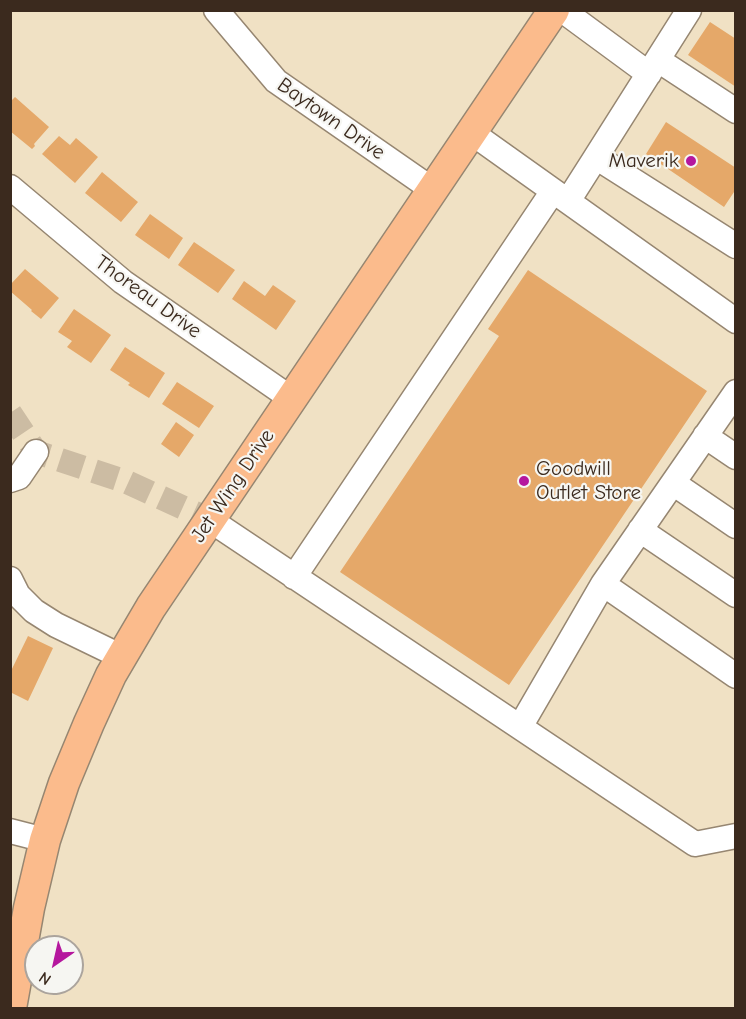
<!DOCTYPE html>
<html>
<head>
<meta charset="utf-8">
<style>
	body { margin:0 }
	#map { position:relative; width:746px; height:1019px; overflow:hidden; background:#f0e1c4; font-family:"Comic Neue",sans-serif }
	canvas { display:block }
	.frame { position:absolute; inset:0; border:12px solid #3b2a1e; pointer-events:none }
	.north { position:absolute; left:24px; top:935px; width:60px; height:60px; box-sizing:border-box; background:#f6f6f2; border:2px solid #aba49d; border-radius:50%; rotate:214deg; font-size:16px; font-weight:700; line-height:24px; text-align:center; color:#3b2a1e }
	.north::after { content:''; display:block; margin:auto; width:21px; height:27px; background:#b5179e; clip-path:polygon(50% 0,100% 100%,50% 72%,0 100%) }
</style>
</head>
<body>
<div id="map">
<canvas width="746" height="1019"></canvas>
<div class="frame"></div>
<div class="north">N</div>
</div>
<script>
const ctx = document.querySelector('canvas').getContext('2d');
ctx.lineJoin = 'round';
function fillPath(path, color) {
  ctx.fillStyle = color;
  ctx.fill(path, 'evenodd');
}
function shape(rows) {
  const path = new Path2D();
  for (const r of rows) {
    path.moveTo(r[0], r[1]);
    for (let i = 2; i < r.length; i += 2) path.lineTo(r[i], r[i + 1]);
  }
  return path;
}
function stroke(path, color, width, dash) {
  ctx.strokeStyle = color;
  ctx.lineWidth = width;
  ctx.lineCap = dash ? 'butt' : 'round';
  ctx.setLineDash(dash || []);
  ctx.stroke(path);
}
function write(font, color, halo, rows, align = 'center') {
  ctx.font = font + ' "Comic Neue",sans-serif';
  ctx.lineWidth = 4.5;
  ctx.setLineDash([]);
  ctx.textBaseline = 'middle';
  ctx.strokeStyle = halo;
  ctx.fillStyle = color;
  for (const [text, x, y, turn = 0] of rows) {
    ctx.save();
    ctx.translate(x, y);
    ctx.rotate((+turn || 0) * Math.PI / 180);
    ctx.textAlign = isNaN(turn) ? turn : align;
    if (halo) ctx.strokeText(text, 0, 0);
    ctx.fillText(text, 0, 0);
    ctx.restore();
  }
}
fillPath(shape([
	[710,22,736,39,736,87,688,55],
	[15,97,49,127,34,144,35,146,32,149,10,131,10,102],
	[666,122,736,168,736,189,724,207,646,154],
	[59,136,70,145,76,138,98,157,75,183,42,154],
	[102,172,138,202,121,222,85,193],
	[150,214,183,238,169,259,135,235],
	[194,242,235,270,218,293,178,265],
	[25,269,59,298,41,319,31,311,32,310,10,291,10,285],
	[528,270,707,391,509,685,340,572,499,336,488,329],
	[244,281,265,296,273,285,296,301,276,330,232,299],
	[74,309,111,335,91,363,67,347,72,341,58,332],
	[125,347,165,373,149,398,128,385,130,383,110,370],
	[177,382,214,406,199,428,162,404],
	[176,422,194,435,179,457,161,444],
	[28,636,53,648,28,701,10,692,10,673]
]), '#e5a869');
stroke(shape([
	[10,413,36,452,127,482,210,520]
]), '#ccbca3', 24, [24, 12]);
const minor = shape([
	[216,10,276,81,433,190],
	[562,10,649,74],
	[689,10,596,157,736,246],
	[658,60,736,111],
	[472,133,736,321],
	[10,187,123,282,292,399],
	[568,201,596,157],
	[705,436,736,457],
	[10,480,19,477,36,452],
	[673,483,736,526],
	[210,520,695,844,736,836],
	[640,530,736,595],
	[294,577,553,191],
	[10,579,18,595,34,611,56,625,122,657],
	[603,584,736,676],
	[520,727,603,584,736,392],
	[10,831,45,840]
]);
const major = shape([
	[11,1008,29,908,45,840,64,783,89,723,111,675,151,607,554,10]
]);
stroke(minor, '#968671', 27);
stroke(major, '#968671', 33);
stroke(minor, '#fff', 24);
stroke(major, '#fbbb8c', 30);
for (const [x, y, r, color] of [
	[691,161,6,"#b5179e"],
	[524,481,6,"#b5179e"]
]) {
  const dot = new Path2D();
  dot.arc(x, y, r, 0, 2 * Math.PI);
  ctx.fillStyle = color;
  ctx.fill(dot);
  stroke(dot, '#f6f6f2', 2);
}
write('21px', '#3b2a1e', '#f6f6f2', [
	["Baytown Drive",331,119,35],
	["Thoreau Drive",148,297,36],
	["Jet Wing Drive",233,486,-56]
]);
write('21px', '#3b2a1e', '#f6f6f2', [
	["Maverik",679,161],
	["Goodwill",536,469,"left"],
	["Outlet Store",536,493,"left"]
], 'right');
</script>
</body>
</html>
